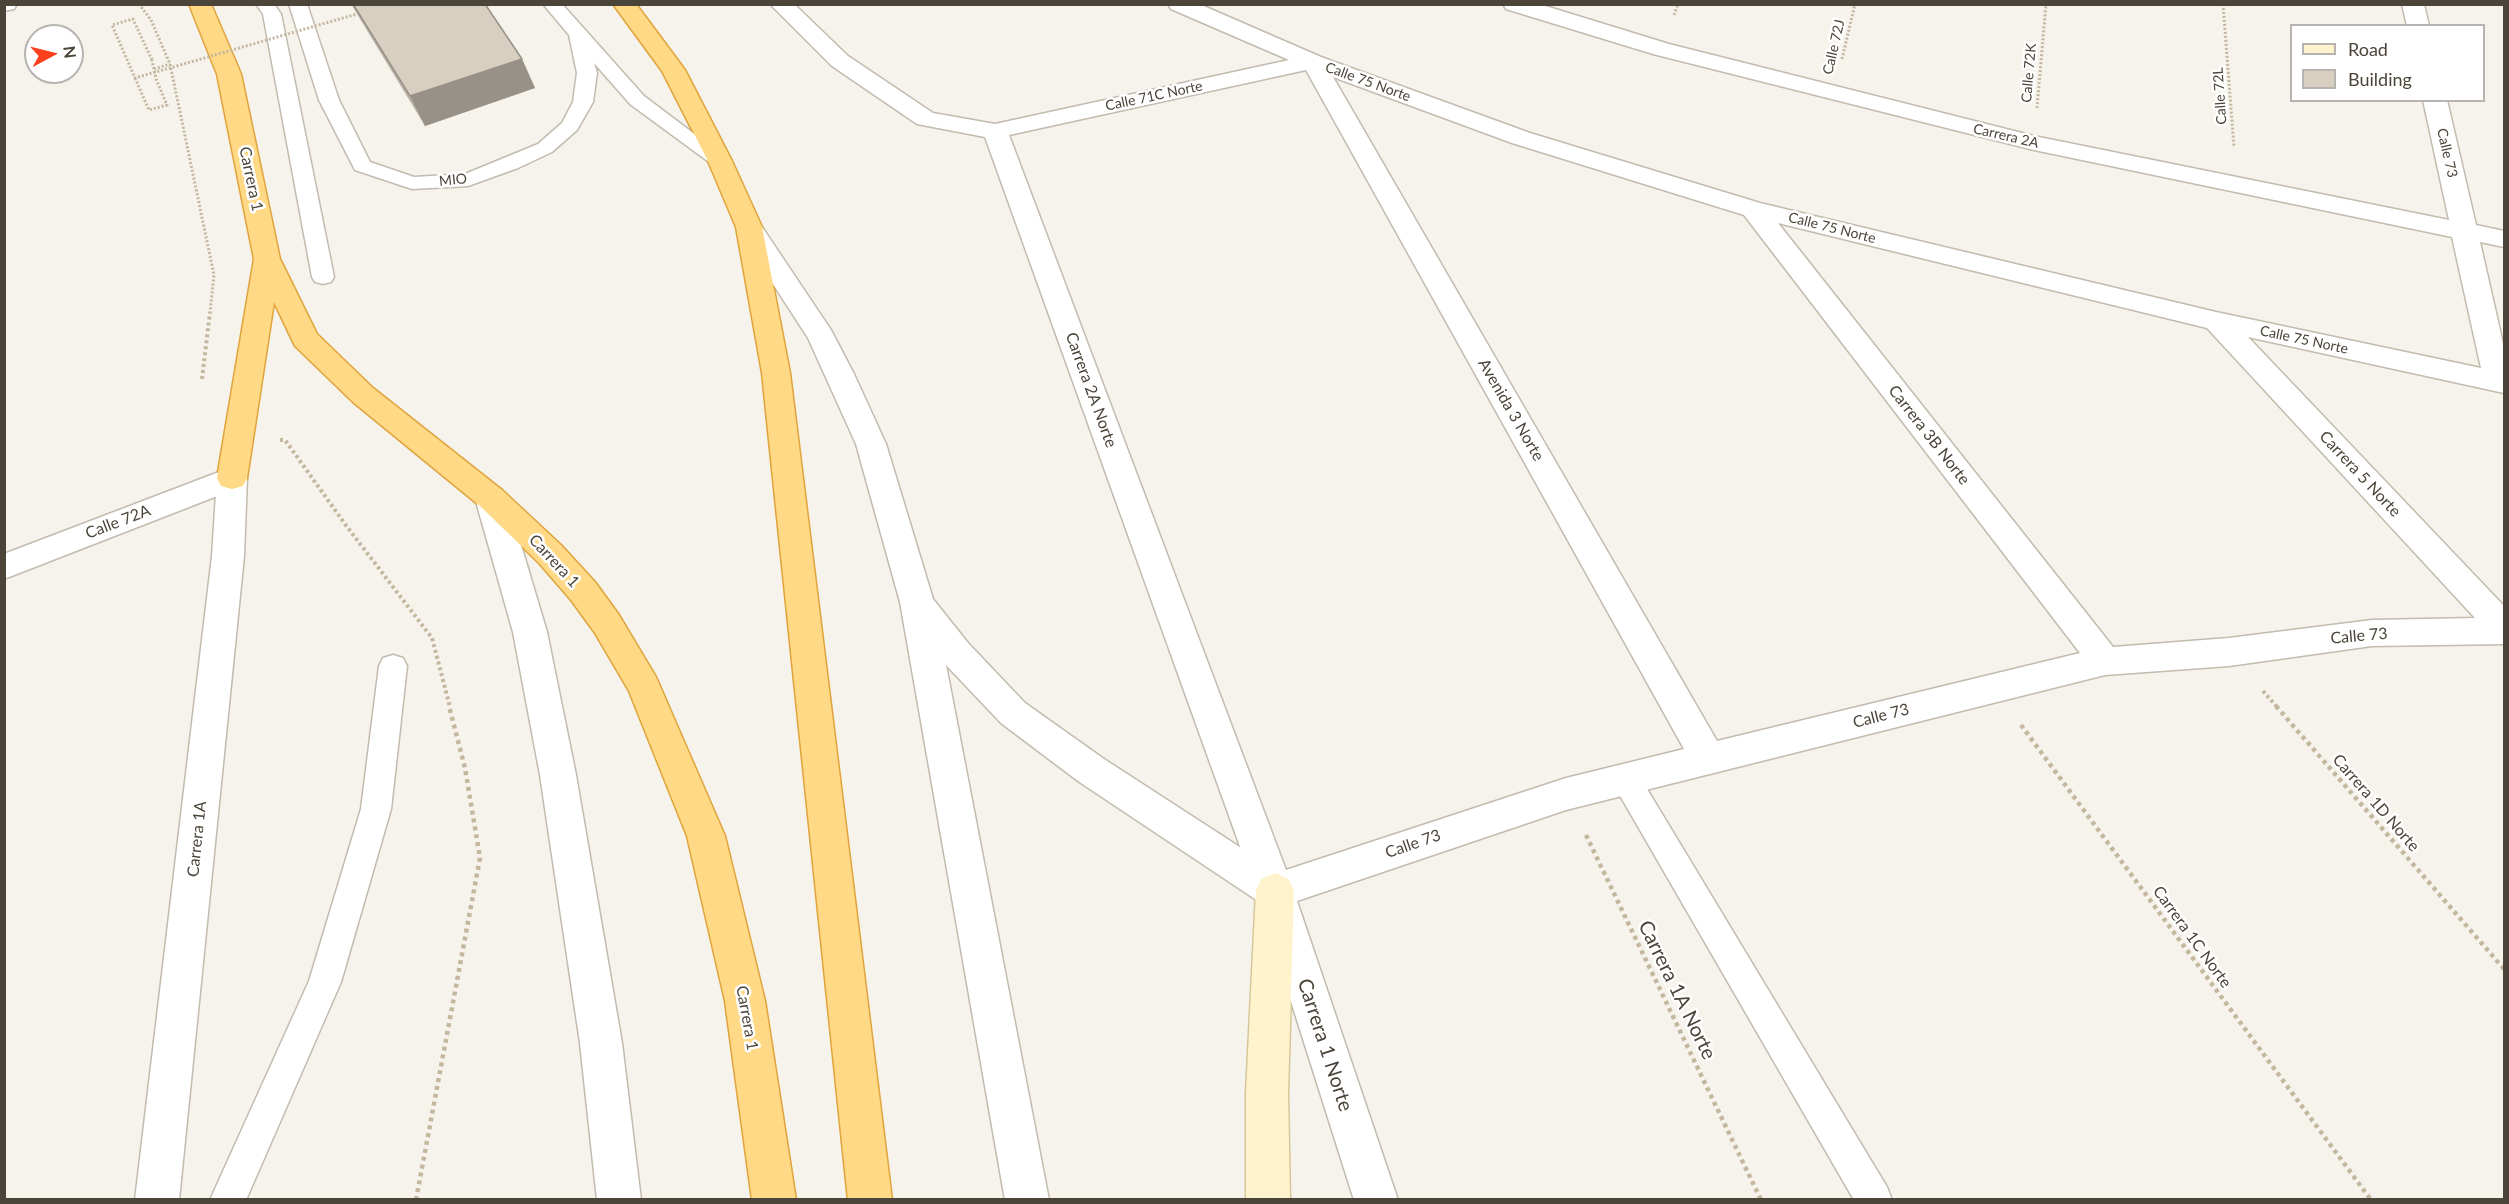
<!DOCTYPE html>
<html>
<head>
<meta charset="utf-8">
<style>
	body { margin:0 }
	#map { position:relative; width:2509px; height:1204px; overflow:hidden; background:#f6f3ec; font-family:Lato,sans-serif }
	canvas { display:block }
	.frame { position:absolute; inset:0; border:6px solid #4b4439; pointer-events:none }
	.legend { position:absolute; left:2290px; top:24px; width:195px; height:78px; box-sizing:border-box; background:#fff; border:2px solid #b7b4b0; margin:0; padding:8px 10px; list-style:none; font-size:18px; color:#4b4439 }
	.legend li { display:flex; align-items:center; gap:12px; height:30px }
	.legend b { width:30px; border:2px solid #b7b4b0 }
	.north { position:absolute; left:24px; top:24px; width:60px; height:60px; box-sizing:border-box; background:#fff; border:2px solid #b7b4b0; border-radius:50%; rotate:83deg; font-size:16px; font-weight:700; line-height:24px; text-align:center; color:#4b4439 }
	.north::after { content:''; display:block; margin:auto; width:21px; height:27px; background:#fc3f1d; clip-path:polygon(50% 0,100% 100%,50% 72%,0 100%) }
</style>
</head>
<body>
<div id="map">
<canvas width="2509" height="1204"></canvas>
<div class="frame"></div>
<ul class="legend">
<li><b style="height:8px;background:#fff3cd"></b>Road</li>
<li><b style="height:16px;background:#d8cfc1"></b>Building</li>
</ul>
<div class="north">N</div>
</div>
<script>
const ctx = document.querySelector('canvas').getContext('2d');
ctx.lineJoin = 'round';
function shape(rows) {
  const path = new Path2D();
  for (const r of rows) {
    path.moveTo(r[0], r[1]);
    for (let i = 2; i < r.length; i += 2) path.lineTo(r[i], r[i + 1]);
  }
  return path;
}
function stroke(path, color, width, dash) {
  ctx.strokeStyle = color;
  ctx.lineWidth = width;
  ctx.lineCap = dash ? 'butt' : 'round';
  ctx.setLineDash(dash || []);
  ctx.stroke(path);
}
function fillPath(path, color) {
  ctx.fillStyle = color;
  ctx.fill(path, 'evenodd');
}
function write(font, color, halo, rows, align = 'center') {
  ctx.font = font + ' Lato,sans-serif';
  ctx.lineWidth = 5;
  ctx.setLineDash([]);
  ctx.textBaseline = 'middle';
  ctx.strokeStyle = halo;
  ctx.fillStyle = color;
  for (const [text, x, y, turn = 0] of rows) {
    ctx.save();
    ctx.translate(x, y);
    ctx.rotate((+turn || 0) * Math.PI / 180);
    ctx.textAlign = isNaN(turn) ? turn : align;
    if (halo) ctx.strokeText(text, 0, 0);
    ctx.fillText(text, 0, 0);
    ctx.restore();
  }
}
const service = shape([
	[256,4,274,4,281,14,334,277,331,282,323,284,315,282,312,277,263,14,256,4],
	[289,4,307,4,339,100,370,162,414,177,465,174,538,144,562,123,573,102,577,73,569,35,543,4,562,4,644,96,730,161,727,165,720,167,713,165,630,104,594,63,597,73,593,102,577,130,552,152,518,168,468,186,412,189,355,170,319,100,289,4],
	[393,655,403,658,407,666,391,809,341,982,246,1200,210,1200,309,981,361,809,379,666,383,658,393,655],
	[1625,765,1635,769,1887,1187,1892,1200,1854,1200,1615,787,1610,778,1615,769,1625,765]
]);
const minor = shape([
	[770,4,794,4,848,56,933,113,995,124,1289,60,1171,9,1168,4,1199,4,1321,57,1530,133,1760,203,2216,312,2481,368,2452,237,2034,150,1653,54,1506,9,1503,4,1539,4,1669,44,2034,136,2449,220,2423,100,2447,100,2476,225,2504,231,2504,247,2480,242,2504,348,2504,393,2248,337,2504,606,2504,644,2372,646,2229,666,2105,675,1566,810,1297,901,1398,1200,1354,1200,1256,891,985,137,917,124,832,66,770,4],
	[1306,70,1684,749,1566,778,1286,870,1009,135,1306,70],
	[1333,77,1512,143,1744,215,2080,653,1717,741,1333,77],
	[1778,223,2207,328,2475,618,2372,620,2229,638,2113,647,1778,223],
	[2402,4,2424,4,2429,26,2407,26,2402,4],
	[232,467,243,470,247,478,243,486,4,579,4,554,232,467]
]);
const tertiary = shape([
	[4,4,17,4,14,9,4,11,4,4],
	[749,219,758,221,831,330,854,374,886,444,933,599,968,643,1025,703,1104,759,1289,879,1294,891,1289,903,1275,909,1261,903,1078,781,1001,723,946,665,1049,1200,1005,1200,900,602,856,444,808,338,736,227,740,221,749,219],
	[232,467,243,470,247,478,244,556,179,1200,135,1200,212,556,217,478,221,470,232,467],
	[491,486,502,490,507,498,547,632,576,775,622,1043,641,1200,597,1200,580,1043,540,775,513,632,475,498,480,490,491,486]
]);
const secondary = shape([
	[1275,873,1289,879,1294,891,1288,1093,1290,1200,1246,1200,1246,1093,1256,891,1261,879,1275,873]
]);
const trunk = shape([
	[189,4,211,4,241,74,280,259,317,334,373,388,502,490,561,545,595,582,619,615,656,677,725,836,765,1001,796,1200,752,1200,725,1001,687,836,629,691,595,633,571,600,539,563,480,506,353,402,295,346,274,302,247,478,243,486,232,489,221,486,217,478,254,259,217,74,189,4],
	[613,4,636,4,685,70,732,161,762,227,790,373,892,1200,848,1200,762,373,736,227,708,161,662,71,613,4]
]);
stroke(service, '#c2bbae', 3);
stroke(minor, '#c2bbae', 3);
stroke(tertiary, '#c2bbae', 3);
stroke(secondary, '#d6c79b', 3);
stroke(trunk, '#e0a43c', 3);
stroke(shape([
	[139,4,151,20,170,64,214,275,210,313],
	[2223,4,2234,147],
	[1674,15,1678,4],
	[1842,59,1855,4],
	[154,69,170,64],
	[135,78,149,110,167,105,156,79,152,60],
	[2037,108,2046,4]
]), '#c4b79f', 3, [2, 2]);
stroke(shape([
	[202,379,210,312],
	[280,440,285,440,345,524,432,638,450,707],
	[2263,691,2277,707]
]), '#c4b79f', 4, [3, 3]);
stroke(shape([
	[2276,706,2504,969],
	[2021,725,2371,1200],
	[1586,835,1761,1200],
	[416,1200,480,858,465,768,449,706]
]), '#c4b79f', 4.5, [4, 4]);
fillPath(service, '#fff');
fillPath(minor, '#fff');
fillPath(tertiary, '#fff');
fillPath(secondary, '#fff3cd');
fillPath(trunk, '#ffd985');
stroke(shape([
	[152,60,133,19,112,25,135,78,357,14]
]), '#c4b79f', 3, [2, 2]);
fillPath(shape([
	[351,4,485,4,522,59,535,88,425,126]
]), '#bab2a6');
fillPath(shape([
	[522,59,535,88,425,126,410,96]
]), '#979187');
const building = shape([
	[353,4,485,4,522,59,410,96,353,4]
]);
fillPath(building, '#d8cfc1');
stroke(building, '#979187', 1.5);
write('14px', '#4b4439', '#fff', [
	["Calle 72J",1834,47,-77],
	["Calle 72K",2029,73,-85],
	["Calle 75 Norte",1368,82,20],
	["Calle 71C Norte",1154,96,-12],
	["Calle 72L",2220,96,-94],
	["Carrera 2A",2006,136,13],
	["Calle 73",2447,153,77],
	["MIO",453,180,-6],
	["Calle 75 Norte",1832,228,14],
	["Calle 75 Norte",2304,340,12]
]);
write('16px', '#4b4439', '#fff', [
	["Carrera 1",251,179,78],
	["Carrera 2A Norte",1091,390,70],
	["Avenida 3 Norte",1511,410,60],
	["Carrera 3B Norte",1929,435,52],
	["Carrera 5 Norte",2360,474,47],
	["Calle 72A",118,522,-21],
	["Carrera 1",554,561,47],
	["Calle 73",2359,636,-5],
	["Calle 73",1881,716,-14],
	["Carrera 1D Norte",2376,803,49],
	["Carrera 1A",197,839,-84],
	["Calle 73",1413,844,-19],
	["Carrera 1C Norte",2192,937,54],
	["Carrera 1",747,1018,80]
]);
write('20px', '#4b4439', '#fff', [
	["Carrera 1A Norte",1677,990,64],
	["Carrera 1 Norte",1325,1045,72]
]);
</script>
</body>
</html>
